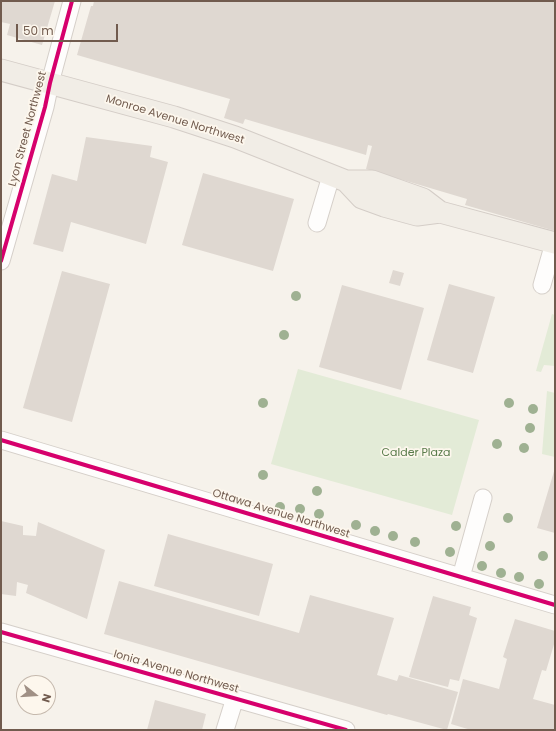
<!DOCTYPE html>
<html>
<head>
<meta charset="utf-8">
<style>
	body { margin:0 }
	#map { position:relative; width:556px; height:731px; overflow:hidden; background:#f6f2eb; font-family:Poppins,sans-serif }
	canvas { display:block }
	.frame { position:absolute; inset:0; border:2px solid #715b4e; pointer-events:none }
	.north { position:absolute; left:16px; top:675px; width:40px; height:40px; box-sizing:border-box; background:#fdf7ed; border:1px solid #c5b9ad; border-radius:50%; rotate:107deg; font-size:11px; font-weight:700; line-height:16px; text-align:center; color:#715b4e }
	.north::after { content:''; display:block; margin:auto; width:14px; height:18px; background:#a09085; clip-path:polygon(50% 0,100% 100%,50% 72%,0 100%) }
	.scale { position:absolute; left:16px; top:24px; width:102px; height:18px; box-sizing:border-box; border:2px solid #715b4e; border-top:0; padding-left:5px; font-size:12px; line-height:14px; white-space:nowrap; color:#715b4e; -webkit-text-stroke:3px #fdf7ed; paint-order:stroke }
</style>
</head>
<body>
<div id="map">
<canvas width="556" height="731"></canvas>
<div class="frame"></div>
<div class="north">N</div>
<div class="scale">50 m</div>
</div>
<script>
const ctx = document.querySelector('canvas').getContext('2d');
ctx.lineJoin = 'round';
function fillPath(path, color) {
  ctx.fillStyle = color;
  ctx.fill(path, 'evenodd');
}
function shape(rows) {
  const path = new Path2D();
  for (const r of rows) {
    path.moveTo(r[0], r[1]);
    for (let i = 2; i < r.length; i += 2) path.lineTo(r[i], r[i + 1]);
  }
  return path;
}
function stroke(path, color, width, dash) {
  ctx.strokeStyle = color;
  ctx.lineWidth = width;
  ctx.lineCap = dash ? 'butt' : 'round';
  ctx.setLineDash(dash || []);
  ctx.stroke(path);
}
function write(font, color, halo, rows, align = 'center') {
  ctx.font = font + ' Poppins,sans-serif';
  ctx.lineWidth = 3.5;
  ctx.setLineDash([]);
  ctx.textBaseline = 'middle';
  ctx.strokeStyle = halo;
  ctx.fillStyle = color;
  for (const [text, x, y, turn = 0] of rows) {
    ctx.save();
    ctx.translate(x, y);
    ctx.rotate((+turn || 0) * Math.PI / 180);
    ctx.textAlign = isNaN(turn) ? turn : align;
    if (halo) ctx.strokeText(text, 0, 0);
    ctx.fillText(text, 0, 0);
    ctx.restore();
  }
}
fillPath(shape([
	[552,314,555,315,555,366,544,365,541,372,536,371],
	[298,369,479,420,452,515,271,464],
	[547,391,555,393,555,457,542,454]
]), '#e3ebd7');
fillPath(shape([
	[1,1,55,1,42,45,7,35,10,24,1,22],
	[94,1,555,1,555,231,465,205,467,199,366,169,372,146,368,145,366,155,245,119,243,124,224,118,230,99,77,55,91,6,93,6],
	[86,137,152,146,150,157,168,162,146,244,71,222,63,252,33,244,52,174,77,181],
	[203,173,294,199,273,271,182,245],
	[393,270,404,273,400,286,389,283],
	[62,271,110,284,72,422,23,408],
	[449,284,495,297,473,373,427,360],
	[342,285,424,308,401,390,319,367],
	[555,468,555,533,537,528],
	[1,521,23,526,23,535,36,536,38,522,105,550,87,619,26,593,28,585,17,582,16,596,1,594],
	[168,534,273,564,259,616,154,586],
	[119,581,299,633,310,595,394,618,377,675,397,681,399,675,458,692,447,730,388,714,387,715,104,634],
	[433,596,471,607,469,615,477,618,459,681,450,679,448,687,409,677],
	[515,619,555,631,555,641,546,671,542,670,533,699,555,705,555,730,471,730,451,724,463,679,499,689,507,659,503,657],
	[155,700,206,714,202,730,147,730]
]), '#dfd8d1');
const minor = shape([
	[317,223,331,176],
	[1,261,45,107,50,83,72,1],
	[542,285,554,243],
	[1,440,555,605],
	[461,577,483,498],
	[1,632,346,730],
	[225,730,235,698]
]);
const major = shape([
	[1,70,174,117,235,137,346,181,372,181,423,199,440,212],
	[346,181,362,198,384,206,417,215,440,212,555,243]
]);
stroke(minor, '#d5cfc9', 19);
stroke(major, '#d4cdc7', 23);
stroke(minor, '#fefdfc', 17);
stroke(major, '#f1ede6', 21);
stroke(shape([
	[1,261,45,107,50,83,72,1],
	[1,440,555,605],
	[1,632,346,730]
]), '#d6006c', 4);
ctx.fillStyle = '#9fb192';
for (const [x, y] of [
	[296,296],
	[284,335],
	[263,403],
	[509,403],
	[533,409],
	[530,428],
	[497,444],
	[524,448],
	[263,475],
	[317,491],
	[280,507],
	[300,509],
	[319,514],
	[508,518],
	[356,525],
	[456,526],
	[375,531],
	[393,536],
	[415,542],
	[490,546],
	[450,552],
	[543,556],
	[482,566],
	[501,573],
	[519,577],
	[539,584]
]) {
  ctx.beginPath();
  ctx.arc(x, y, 5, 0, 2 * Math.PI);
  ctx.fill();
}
write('11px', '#715b4e', '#fdf7ed', [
	["Monroe Avenue Northwest",175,120,17],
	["Lyon Street Northwest",28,129,-75],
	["Ottawa Avenue Northwest",281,514,17],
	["Ionia Avenue Northwest",176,672,16]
]);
write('11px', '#587b4a', '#fdf7ed', [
	["Calder Plaza",416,453]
]);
</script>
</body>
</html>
